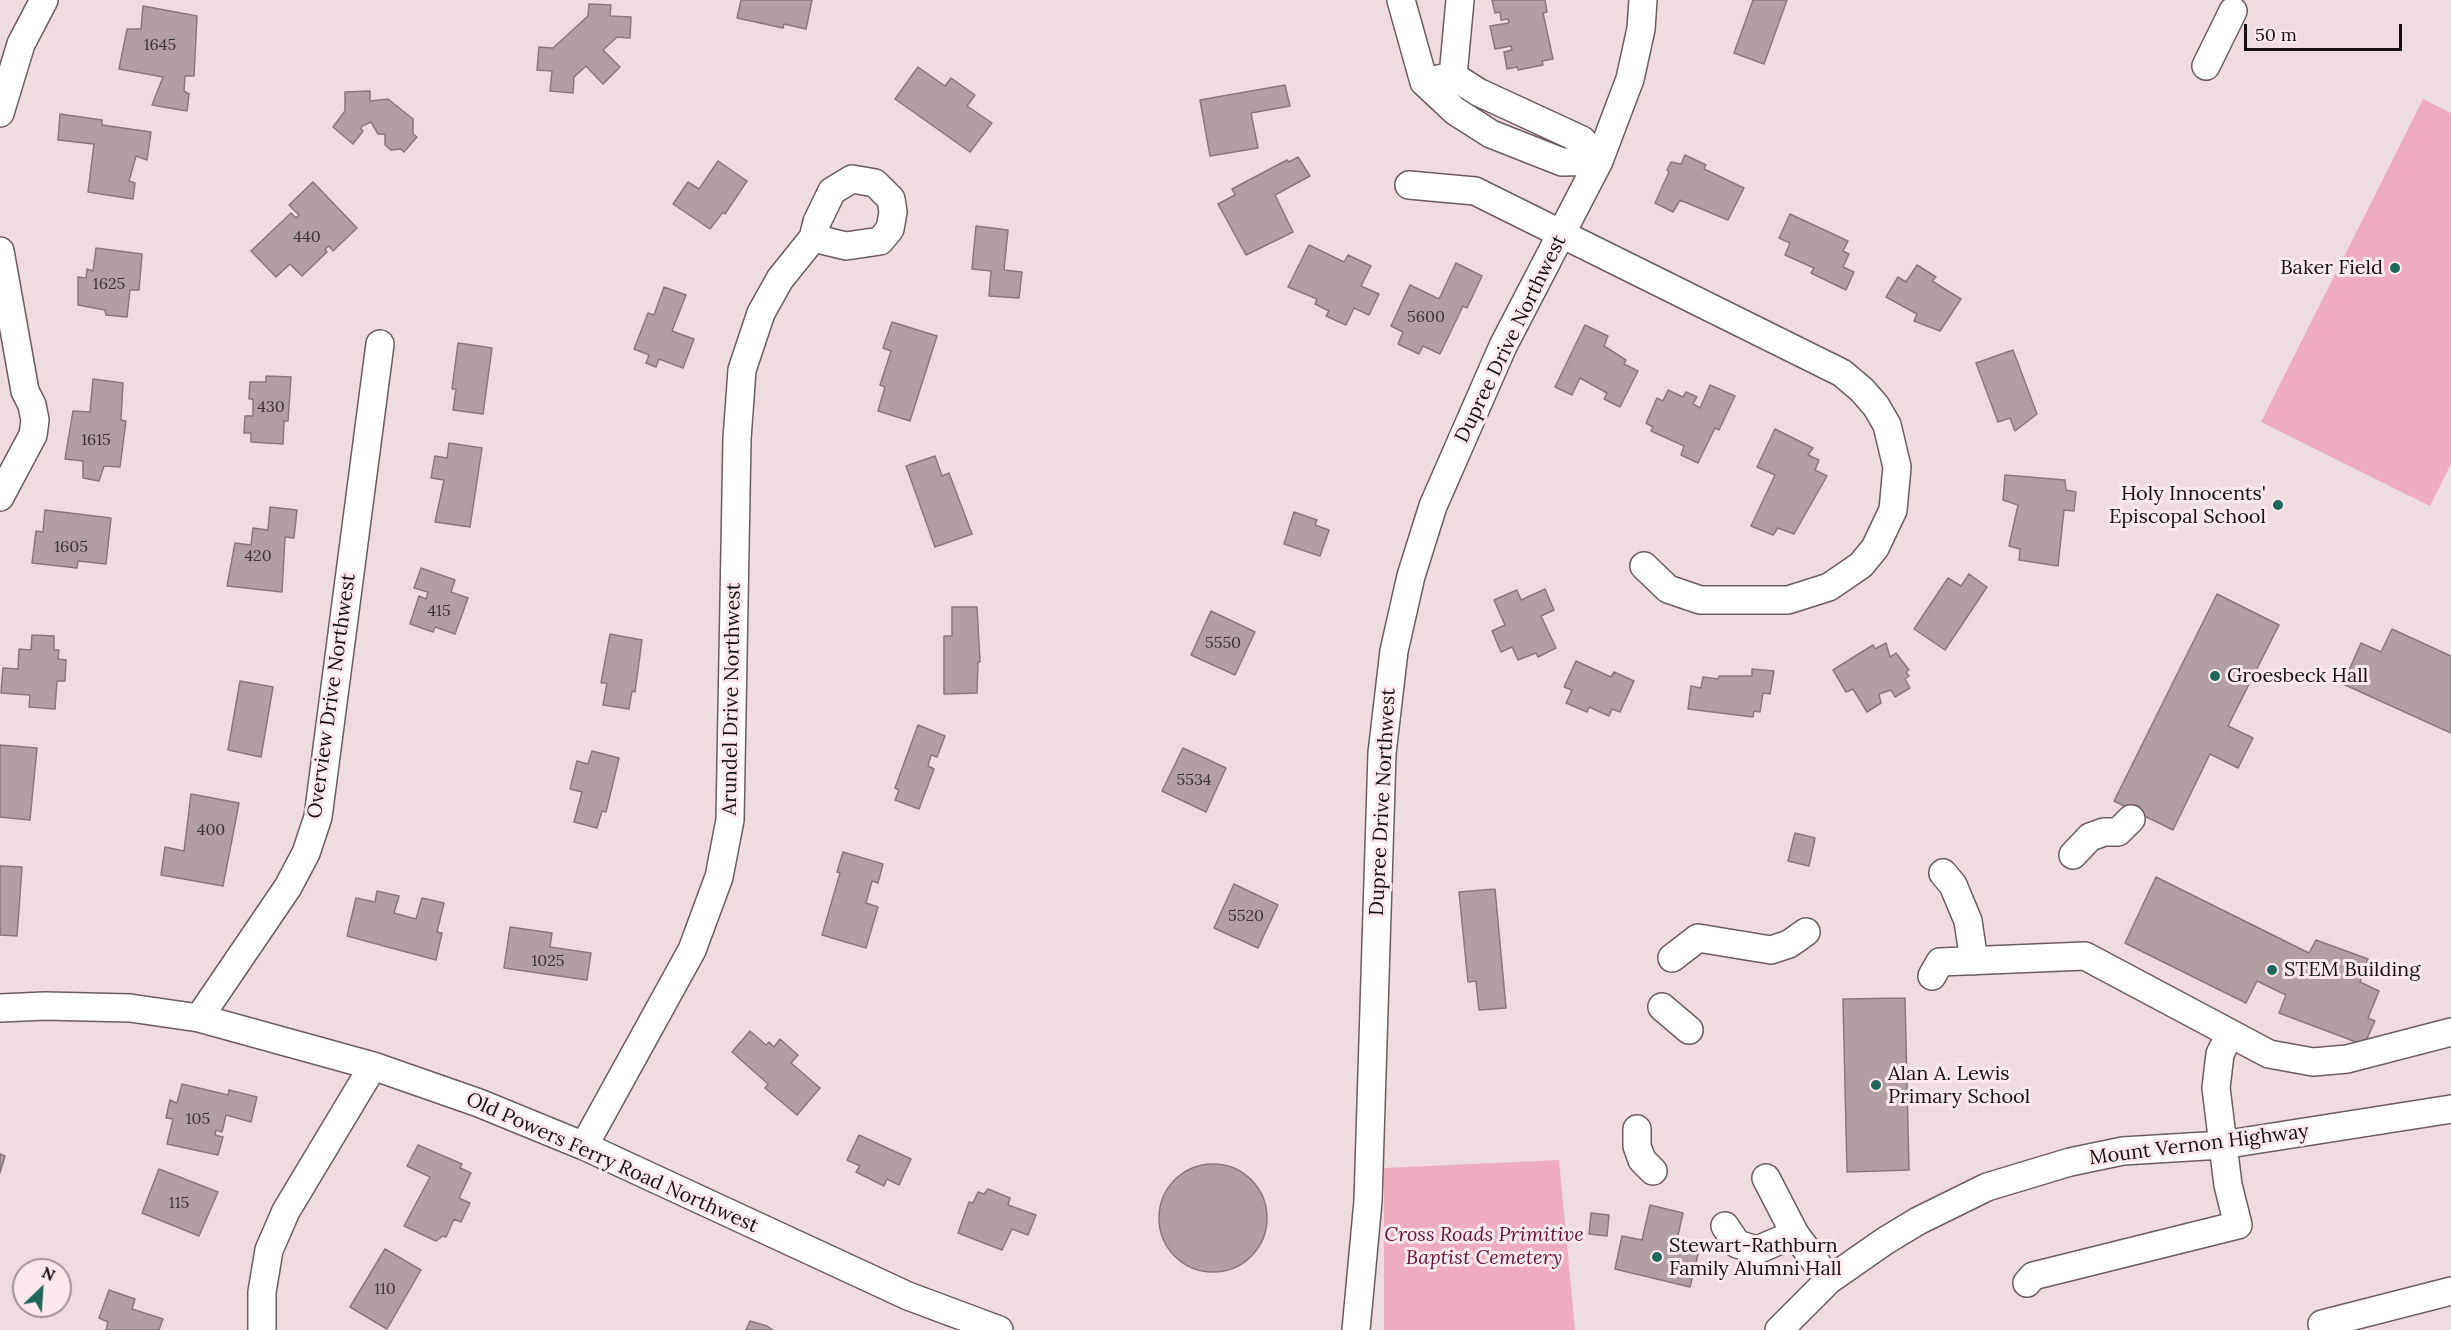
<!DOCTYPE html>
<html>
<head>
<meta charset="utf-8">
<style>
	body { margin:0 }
	#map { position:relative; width:2451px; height:1330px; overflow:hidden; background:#efdce1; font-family:Lora,serif }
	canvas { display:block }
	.north { position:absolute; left:12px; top:1258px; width:60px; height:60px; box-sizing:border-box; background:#fce9ee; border:2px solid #a09296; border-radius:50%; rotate:25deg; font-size:16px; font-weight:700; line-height:24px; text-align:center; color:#161012 }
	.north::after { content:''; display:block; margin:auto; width:21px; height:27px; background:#206659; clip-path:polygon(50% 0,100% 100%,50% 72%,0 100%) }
	.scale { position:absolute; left:2244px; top:24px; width:158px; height:27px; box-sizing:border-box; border:3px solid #161012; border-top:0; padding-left:8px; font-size:18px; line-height:21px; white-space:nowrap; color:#161012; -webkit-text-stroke:4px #fce9ee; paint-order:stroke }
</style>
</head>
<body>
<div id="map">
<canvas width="2451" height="1330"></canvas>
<div class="north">N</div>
<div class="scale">50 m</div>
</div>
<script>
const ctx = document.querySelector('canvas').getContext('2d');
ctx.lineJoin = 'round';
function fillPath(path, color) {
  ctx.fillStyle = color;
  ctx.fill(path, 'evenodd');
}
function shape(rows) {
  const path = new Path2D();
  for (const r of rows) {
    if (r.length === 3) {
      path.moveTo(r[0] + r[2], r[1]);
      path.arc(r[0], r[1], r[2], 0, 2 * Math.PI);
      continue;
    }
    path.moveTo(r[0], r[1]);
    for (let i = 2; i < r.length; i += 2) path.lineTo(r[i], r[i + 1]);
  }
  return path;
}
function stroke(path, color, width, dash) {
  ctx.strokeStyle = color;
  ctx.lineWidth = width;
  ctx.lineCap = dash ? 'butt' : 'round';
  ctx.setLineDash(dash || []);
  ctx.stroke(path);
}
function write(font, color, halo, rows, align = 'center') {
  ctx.font = font + ' Lora,serif';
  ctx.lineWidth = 6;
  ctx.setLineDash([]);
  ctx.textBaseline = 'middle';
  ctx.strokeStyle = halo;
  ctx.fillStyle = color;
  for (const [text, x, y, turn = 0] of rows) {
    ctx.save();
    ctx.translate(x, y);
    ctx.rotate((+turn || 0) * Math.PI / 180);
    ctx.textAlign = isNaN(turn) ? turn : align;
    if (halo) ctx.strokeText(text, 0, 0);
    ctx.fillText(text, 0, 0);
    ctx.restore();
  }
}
fillPath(shape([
	[2423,99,2451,113,2451,464,2430,506,2261,422],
	[1559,1160,1575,1330,1384,1330,1384,1168]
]), '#eeacc0');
const building = shape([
	[741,0,812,0,806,29,784,24,783,28,737,18,741,0],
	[1492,0,1545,0,1547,12,1543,13,1553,59,1542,61,1543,65,1518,70,1517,67,1507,69,1504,52,1512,50,1511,46,1495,49,1490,26,1509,23,1508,19,1501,20,1500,12,1495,13,1492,0],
	[1753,0,1787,0,1764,64,1734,53,1753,0],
	[589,4,611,5,610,16,631,17,630,38,617,37,603,50,620,67,603,84,586,66,574,77,573,93,550,91,552,71,537,70,539,47,553,48,588,16,589,4],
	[143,6,197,16,194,76,185,76,184,91,189,94,187,111,152,105,163,77,119,69,127,29,141,29,143,6],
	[918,67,945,86,951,78,975,95,967,106,992,123,970,152,895,99,918,67],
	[1285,85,1290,106,1251,113,1258,148,1210,156,1200,100,1285,85],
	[370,91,370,101,388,99,413,119,413,134,417,137,404,152,401,149,391,150,385,145,385,134,378,134,371,122,362,126,361,129,363,131,353,144,333,127,345,111,345,92,370,91],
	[60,114,102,120,102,125,151,132,147,160,136,156,129,181,135,183,133,199,88,192,94,144,58,140,60,114],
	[1685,155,1706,165,1704,169,1744,188,1728,220,1680,200,1673,212,1655,203,1669,172,1667,170,1671,162,1681,164,1685,155],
	[1298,157,1310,176,1275,195,1293,232,1246,255,1218,204,1235,195,1232,189,1287,160,1289,162,1298,157],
	[718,161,747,181,725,214,723,212,710,229,673,204,688,182,699,189,718,161],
	[313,182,357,228,333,251,329,246,325,249,327,252,302,276,290,264,276,277,251,251,291,213,296,218,299,215,289,205,313,182],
	[1790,214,1848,241,1843,251,1849,254,1843,267,1854,272,1846,290,1811,273,1814,268,1785,255,1790,243,1779,238,1790,214],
	[976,226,1008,230,1004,270,1022,272,1019,298,989,296,991,271,972,269,976,226],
	[1309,245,1344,262,1348,255,1371,266,1361,286,1379,294,1369,315,1354,308,1346,325,1326,316,1329,311,1315,304,1317,299,1288,287,1309,245],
	[96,248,142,254,139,290,130,290,127,317,106,315,105,310,78,305,78,277,86,278,87,269,93,271,96,248],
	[1456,263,1482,276,1467,308,1463,306,1440,354,1423,346,1419,354,1398,344,1403,332,1391,326,1410,285,1439,299,1456,263],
	[1917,265,1936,277,1932,281,1961,299,1940,331,1914,321,1917,314,1886,297,1898,277,1906,282,1917,265],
	[664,287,686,295,672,331,694,339,683,368,659,359,656,367,646,363,649,355,634,349,648,313,654,315,664,287],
	[892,322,937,336,910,421,878,411,885,387,880,385,891,351,883,348,892,322],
	[1585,325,1608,336,1604,346,1626,360,1624,364,1638,371,1620,407,1604,399,1607,393,1580,378,1572,395,1555,387,1585,325],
	[458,343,492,348,483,414,453,410,456,389,452,389,458,343],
	[2013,350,2037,414,2015,431,2010,418,1998,422,1976,363,2013,350],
	[266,376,291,377,288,421,284,421,283,444,251,442,251,433,244,433,245,416,253,416,253,399,249,399,250,382,266,382,266,376],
	[93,379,123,383,121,420,126,421,120,467,104,466,99,481,83,478,83,461,65,459,73,411,90,412,93,379],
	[1710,385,1735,396,1719,430,1715,428,1698,463,1681,455,1684,446,1651,431,1653,427,1646,423,1657,398,1663,401,1668,390,1683,397,1686,392,1697,397,1693,404,1700,408,1710,385],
	[1775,429,1813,448,1808,455,1819,460,1815,470,1827,476,1794,534,1778,528,1773,535,1751,526,1775,475,1757,467,1775,429],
	[449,443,482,448,470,527,435,522,444,480,431,478,435,456,447,458,449,443],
	[935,456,942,476,949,473,972,534,935,547,906,466,935,456],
	[2005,475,2065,480,2066,490,2076,492,2074,511,2064,510,2058,566,2019,560,2020,549,2009,546,2018,505,2003,500,2005,475],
	[270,507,297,510,294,538,285,537,282,592,227,586,235,543,251,545,253,528,268,530,270,507],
	[45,510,111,518,106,564,78,561,77,568,32,563,36,531,43,532,45,510],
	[1294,512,1317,520,1315,525,1329,530,1320,556,1284,544,1294,512],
	[421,568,455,580,451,592,468,598,455,634,435,627,433,632,410,624,419,596,426,599,428,592,414,588,421,568],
	[1969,574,1987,587,1945,650,1914,629,1948,578,1961,586,1969,574],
	[1545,589,1554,610,1541,616,1556,648,1538,657,1536,653,1518,660,1512,647,1501,652,1492,631,1505,625,1494,600,1517,590,1521,600,1545,589],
	[2217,594,2279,625,2228,726,2253,738,2238,768,2210,754,2173,830,2114,801,2217,594],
	[952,607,977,607,980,662,978,662,977,693,944,694,944,636,952,636,952,607],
	[1211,611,1255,632,1235,675,1191,655,1211,611],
	[2392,629,2451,656,2451,733,2343,684,2361,643,2381,652,2392,629],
	[610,634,642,640,635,692,632,691,629,709,603,705,607,683,601,683,610,634],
	[32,635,54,636,54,650,59,650,58,659,66,660,65,681,57,681,55,709,29,707,30,695,1,693,3,668,18,669,19,649,31,650,32,635],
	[1886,643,1890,657,1896,653,1909,670,1906,672,1909,676,1905,679,1910,688,1895,697,1891,690,1879,694,1881,703,1867,712,1853,689,1846,692,1833,670,1873,645,1875,649,1886,643],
	[1576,661,1611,677,1614,672,1634,681,1620,712,1612,709,1609,716,1589,707,1587,712,1566,703,1572,690,1564,687,1576,661],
	[1752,669,1774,671,1770,694,1763,693,1760,712,1754,711,1753,717,1688,709,1691,686,1701,688,1703,677,1718,679,1719,676,1752,676,1752,669],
	[240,681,273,687,261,757,228,750,240,681],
	[918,725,945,736,937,757,931,755,928,766,934,769,919,809,895,800,899,790,895,788,918,725],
	[0,745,37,748,30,820,0,817,0,745],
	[1183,748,1226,768,1206,812,1162,791,1183,748],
	[592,751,619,758,606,812,602,811,597,828,574,822,582,792,570,789,577,761,588,764,592,751],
	[191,794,239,803,223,886,161,875,165,847,184,851,191,794],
	[1795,833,1815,838,1809,866,1788,861,1795,833],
	[843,852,883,864,878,883,872,881,866,903,878,907,866,948,822,935,840,873,837,872,843,852],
	[0,866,22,867,17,936,0,935,0,866],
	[2156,877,2309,953,2316,940,2368,959,2360,982,2379,991,2368,1018,2375,1021,2364,1045,2279,1013,2286,995,2257,981,2246,1003,2125,943,2156,877],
	[1234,884,1278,905,1258,948,1214,928,1234,884],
	[1495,889,1506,1008,1479,1010,1476,981,1468,982,1459,892,1495,889],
	[377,891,399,896,394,913,416,919,422,898,444,903,437,932,442,933,436,960,347,936,356,898,375,902,377,891],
	[510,927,552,933,550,947,591,953,587,980,504,968,510,927],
	[1905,998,1909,1170,1847,1172,1843,999,1905,998],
	[750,1031,766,1045,769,1042,774,1047,780,1039,798,1055,791,1063,820,1088,797,1115,765,1088,768,1084,732,1052,750,1031],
	[182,1084,228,1095,229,1090,257,1097,251,1122,226,1115,222,1132,216,1130,215,1135,223,1137,218,1155,167,1144,173,1119,166,1118,170,1100,177,1103,182,1084],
	[859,1135,911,1159,899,1185,887,1179,884,1186,856,1172,860,1166,847,1160,859,1135],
	[418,1145,462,1164,460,1168,471,1173,459,1198,470,1203,461,1222,454,1219,446,1237,443,1236,436,1241,404,1226,430,1177,407,1166,418,1145],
	[0,1154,5,1156,0,1173,0,1154],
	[1213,1218,54],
	[159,1169,218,1192,199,1236,142,1213,159,1169],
	[988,1189,1010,1198,1008,1205,1036,1215,1028,1235,1012,1229,1002,1250,958,1233,969,1202,973,1203,978,1192,984,1194,988,1189],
	[1650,1205,1683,1213,1677,1240,1700,1246,1690,1287,1615,1269,1622,1236,1642,1240,1650,1205],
	[1591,1213,1609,1215,1607,1236,1589,1234,1591,1213],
	[385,1249,421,1270,387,1329,350,1307,385,1249],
	[109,1290,135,1299,132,1309,163,1319,159,1330,106,1330,108,1322,99,1318,109,1290],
	[750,1321,767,1326,773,1330,746,1330,750,1321]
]);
fillPath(building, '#b19fa4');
stroke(building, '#88787c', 1.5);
const minor = shape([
	[1401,0,1424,82,1455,111,1491,134,1562,162,1599,161],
	[2206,66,2233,11],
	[1453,76,1460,0],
	[1424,82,1453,76,1478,92,1582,140,1599,161],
	[0,113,21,44,44,0],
	[1409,185,1475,191,1842,373,1862,390,1876,406,1887,425,1897,467,1893,510,1875,548,1861,565,1829,587,1788,600,1700,600,1668,589,1644,566],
	[0,251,25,391,32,405,35,420,33,435,0,497],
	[2073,855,2090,837,2104,832,2118,832,2131,819],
	[1943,873,1953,885,1968,921,1974,961],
	[1672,958,1698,938,1771,950,1789,944,1806,932],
	[1932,976,1940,962,2085,956,2269,1054,2313,1062,2347,1059,2451,1032],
	[1662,1007,1689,1030],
	[0,1008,45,1006,130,1008,199,1018,373,1066,479,1103,584,1146,908,1296,999,1330],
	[199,1018,288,887,306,853,318,817,380,344],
	[1637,1129,1637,1146,1642,1160,1653,1171],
	[584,1146,692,950,719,877,730,820,737,439,742,370,761,313,780,279,813,238,817,222,832,191,852,179,875,183,891,199,893,212,890,229,880,241,846,246,813,238],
	[1766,1178,1795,1234,1829,1280],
	[1725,1226,1737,1244,1757,1250,1795,1234],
	[2027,1283,2033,1276,2238,1225,2228,1185,2216,1088,2220,1054,2230,1034],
	[2322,1324,2451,1291],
	[262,1330,262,1292,269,1250,286,1211,373,1066],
	[1356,1330,1368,1201,1382,753,1394,651,1411,576,1433,506,1503,346,1599,161,1630,79,1641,29,1643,0],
	[1779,1330,1829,1280,1885,1241,1918,1221,1987,1187,2070,1162,2123,1151,2222,1145,2451,1109]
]);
stroke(minor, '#6b5c60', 30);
stroke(minor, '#fff', 27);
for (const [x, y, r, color] of [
	[2395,268,6,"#206659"],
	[2278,505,6,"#206659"],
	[2215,676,6,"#206659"],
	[2272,970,6,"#206659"],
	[1876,1085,6,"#206659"],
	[1657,1257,6,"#206659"]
]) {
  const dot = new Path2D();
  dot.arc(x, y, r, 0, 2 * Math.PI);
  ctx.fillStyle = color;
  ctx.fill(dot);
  stroke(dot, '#fce9ee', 2);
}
write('16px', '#3d3436', null, [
	["1645",160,45],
	["440",307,237],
	["1625",109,284],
	["5600",1426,317],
	["430",271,407],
	["1615",96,440],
	["1605",71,547],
	["420",258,556],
	["415",439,611],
	["5550",1223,643],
	["5534",1194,780],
	["400",211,830],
	["5520",1246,916],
	["1025",548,961],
	["105",198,1119],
	["115",179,1203],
	["110",385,1289]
]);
write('20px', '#161012', '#fce9ee', [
	["Baker Field",2383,268,"right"],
	["Holy Innocents'",2266,494,"right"],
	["Episcopal School",2266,517,"right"],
	["Groesbeck Hall",2227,676],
	["STEM Building",2284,970],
	["Alan A. Lewis",1888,1074],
	["Primary School",1888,1097],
	["Stewart-Rathburn",1669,1246],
	["Family Alumni Hall",1669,1269]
], 'left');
write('20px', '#161012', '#fce9ee', [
	["Dupree Drive Northwest",1511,339,-64],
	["Overview Drive Northwest",332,696,-82],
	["Arundel Drive Northwest",732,699,-89],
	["Dupree Drive Northwest",1383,802,-87],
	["Mount Vernon Highway",2199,1145,-7],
	["Old Powers Ferry Road Northwest",612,1163,24]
]);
write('italic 20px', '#661138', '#fce9ee', [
	["Cross Roads Primitive",1484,1235],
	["Baptist Cemetery",1484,1258]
]);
</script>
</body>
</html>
